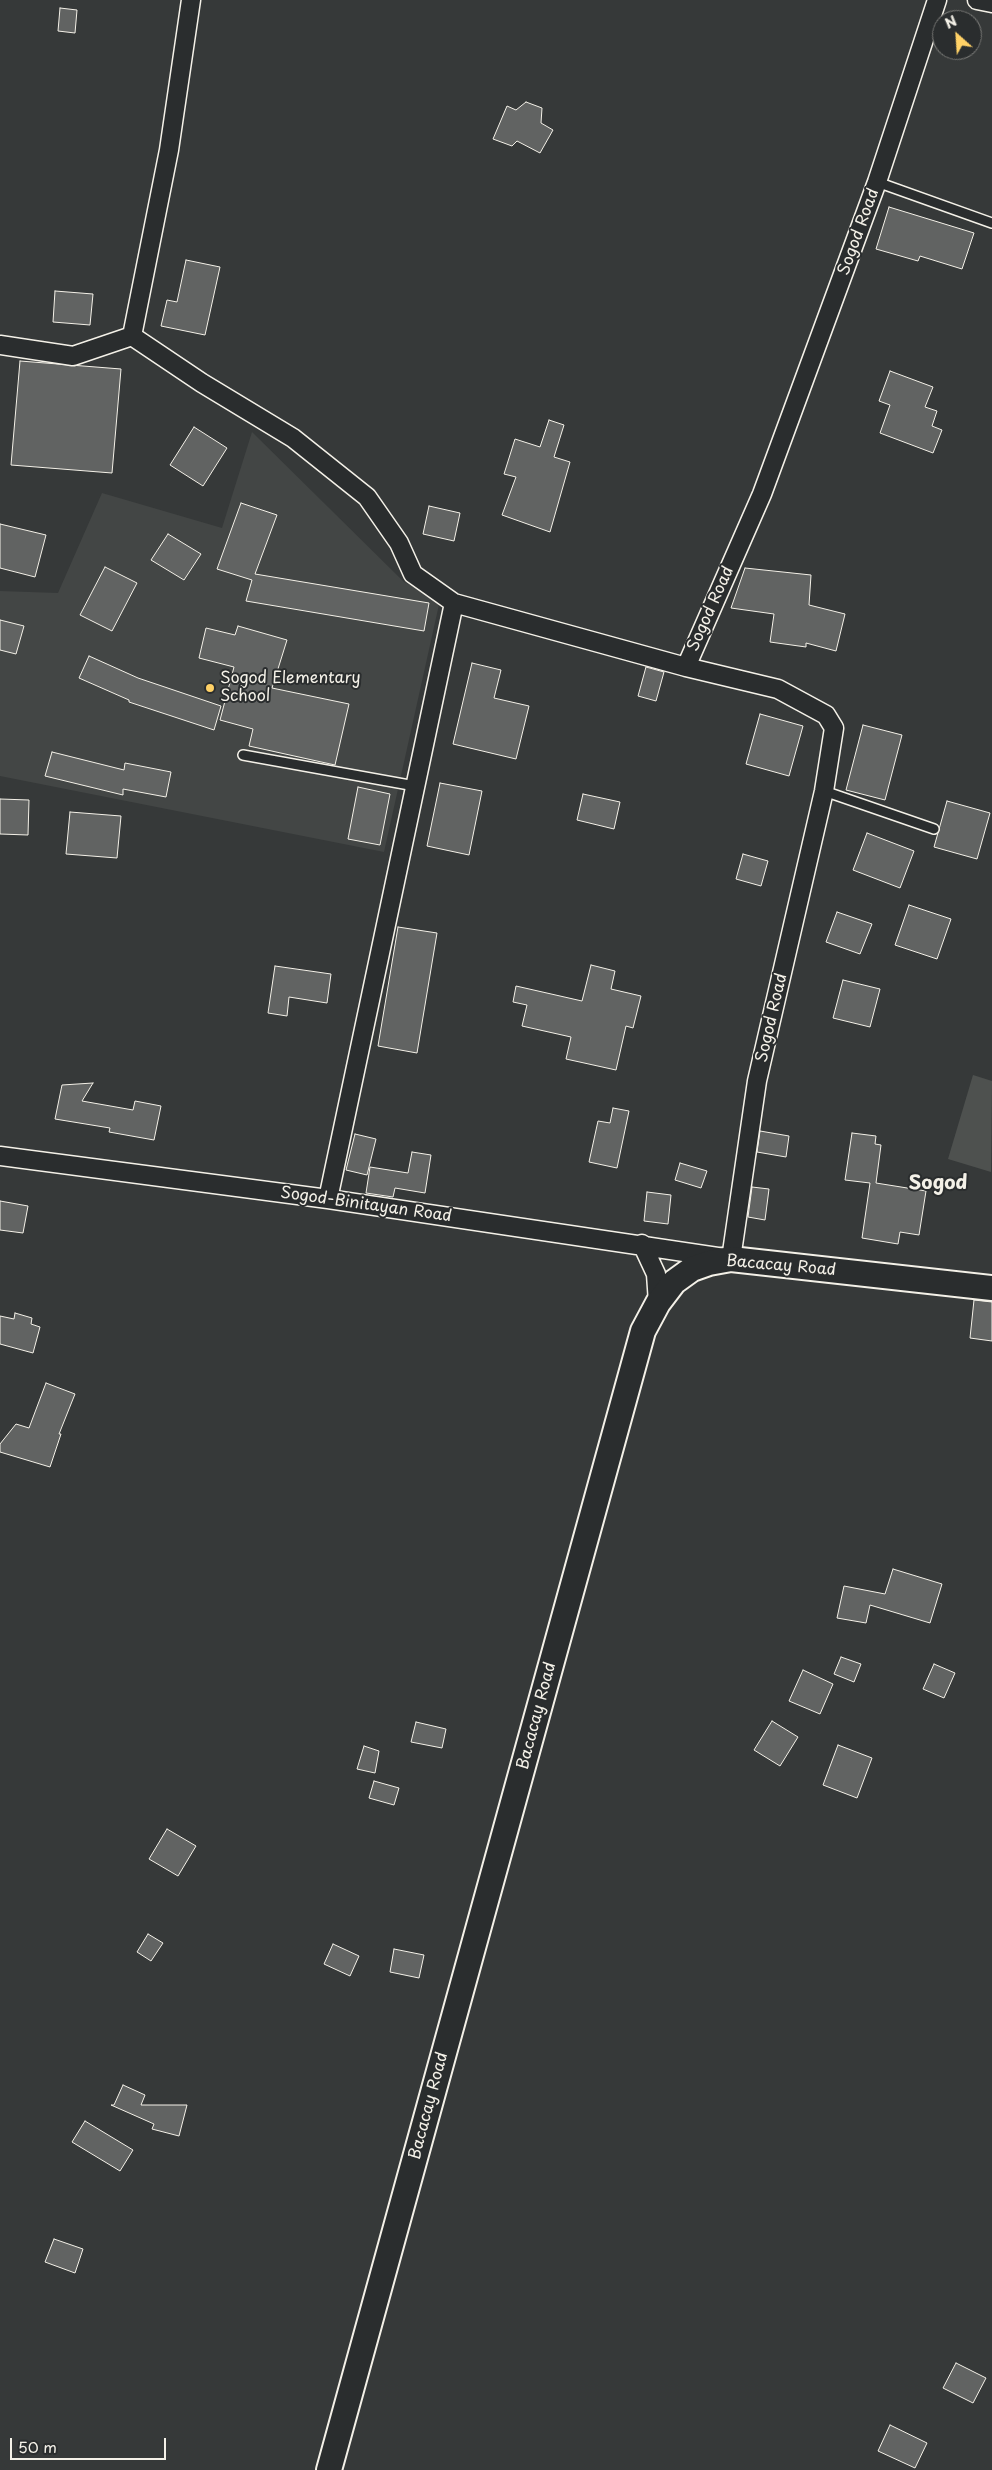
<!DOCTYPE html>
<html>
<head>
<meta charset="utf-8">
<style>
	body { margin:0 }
	#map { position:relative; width:992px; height:2470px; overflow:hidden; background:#363939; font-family:"Playpen Sans",sans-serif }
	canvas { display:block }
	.north { position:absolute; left:932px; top:10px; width:50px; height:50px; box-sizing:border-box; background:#2a2d2e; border:1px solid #7b7b78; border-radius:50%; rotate:334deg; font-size:14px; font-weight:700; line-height:20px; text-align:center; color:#f4f1e8 }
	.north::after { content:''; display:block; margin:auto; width:18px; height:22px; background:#ffd166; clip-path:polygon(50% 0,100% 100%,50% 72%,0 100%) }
	.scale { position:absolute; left:10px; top:2438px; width:156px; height:22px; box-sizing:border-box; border:2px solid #f4f1e8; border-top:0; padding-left:6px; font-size:15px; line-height:18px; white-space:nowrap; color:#f4f1e8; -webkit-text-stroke:4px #2a2d2e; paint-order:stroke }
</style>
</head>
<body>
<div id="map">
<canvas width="992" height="2470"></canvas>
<div class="north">N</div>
<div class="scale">50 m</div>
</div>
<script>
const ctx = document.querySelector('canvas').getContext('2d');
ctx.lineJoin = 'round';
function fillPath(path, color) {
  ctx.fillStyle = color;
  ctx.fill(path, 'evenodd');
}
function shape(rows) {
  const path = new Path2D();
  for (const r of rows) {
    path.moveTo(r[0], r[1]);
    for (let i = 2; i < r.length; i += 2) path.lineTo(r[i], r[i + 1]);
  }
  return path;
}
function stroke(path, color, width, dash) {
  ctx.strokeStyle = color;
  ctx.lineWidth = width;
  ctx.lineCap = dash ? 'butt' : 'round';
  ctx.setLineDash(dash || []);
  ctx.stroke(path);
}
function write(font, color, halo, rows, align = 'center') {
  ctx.font = font + ' "Playpen Sans",sans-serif';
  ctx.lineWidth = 4;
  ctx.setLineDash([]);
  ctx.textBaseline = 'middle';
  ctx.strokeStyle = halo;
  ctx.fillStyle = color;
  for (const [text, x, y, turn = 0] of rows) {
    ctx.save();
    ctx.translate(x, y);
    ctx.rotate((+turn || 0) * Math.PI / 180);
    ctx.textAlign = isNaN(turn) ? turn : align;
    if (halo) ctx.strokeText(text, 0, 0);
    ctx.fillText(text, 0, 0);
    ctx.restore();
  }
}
fillPath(shape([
	[252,432,404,582,440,600,384,852,0,776,0,591,58,593,102,493,222,528]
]), '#434645');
fillPath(shape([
	[973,1075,992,1081,991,1172,948,1159]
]), '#4e514f');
const building = shape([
	[60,8,77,10,75,33,58,31,60,8],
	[526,102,542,108,541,123,553,130,540,153,517,141,512,146,493,139,507,106,516,110,526,102],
	[889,207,974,233,962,269,920,256,918,261,876,249,889,207],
	[186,260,220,267,205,335,161,326,167,300,177,302,186,260],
	[55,291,93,294,90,325,53,322,55,291],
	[20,361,121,369,112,473,11,465,20,361],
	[890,371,933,387,925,407,937,411,932,426,942,430,933,453,880,433,890,405,879,401,890,371],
	[549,420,564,425,554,457,570,462,550,532,502,515,516,477,504,474,515,439,540,447,549,420],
	[194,427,227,448,203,486,170,465,194,427],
	[241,503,277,515,255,574,429,603,424,631,246,601,252,580,217,569,241,503],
	[429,506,460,513,454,541,423,534,429,506],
	[0,524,46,535,35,577,0,568,0,524],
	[168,534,201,554,184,580,151,560,168,534],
	[105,567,137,583,112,631,80,615,105,567],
	[745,568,811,575,809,605,845,614,836,651,806,643,806,647,770,642,774,614,731,608,745,568],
	[0,620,24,626,16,654,0,650,0,620],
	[238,626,287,640,272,688,349,704,335,765,249,746,253,729,220,720,234,667,199,658,206,628,235,635,238,626],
	[89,656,138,678,221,706,214,730,129,702,129,700,79,678,89,656],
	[472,663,501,670,494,698,529,706,516,759,453,744,472,663],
	[646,667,664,672,656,701,638,696,646,667],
	[760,714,803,726,789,776,746,764,760,714],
	[863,725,902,735,885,800,846,790,863,725],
	[52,752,124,770,125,763,171,772,166,797,123,789,123,795,45,776,52,752],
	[440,783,482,791,469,855,427,846,440,783],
	[358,787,390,794,380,845,348,839,358,787],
	[583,794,620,802,614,829,577,820,583,794],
	[0,799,29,800,28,835,0,834,0,799],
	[947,801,990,813,977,859,934,847,947,801],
	[70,812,121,816,117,858,66,854,70,812],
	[867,833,914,851,900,888,853,870,867,833],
	[743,854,768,861,761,886,736,879,743,854],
	[909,905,951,919,937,959,895,945,909,905],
	[837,912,872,924,860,954,826,942,837,912],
	[398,927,437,933,417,1053,378,1046,398,927],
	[591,965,615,971,611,989,641,996,633,1028,626,1026,616,1070,566,1059,571,1037,522,1026,527,1005,513,1002,516,986,582,1001,591,965],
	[275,966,331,974,327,1003,289,997,287,1016,268,1013,275,966],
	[843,980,880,989,870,1027,833,1018,843,980],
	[93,1083,82,1101,133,1110,135,1101,161,1106,154,1140,109,1132,110,1128,55,1119,62,1085,93,1083],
	[613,1108,629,1111,617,1168,589,1162,598,1121,610,1123,613,1108],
	[760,1131,789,1136,786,1157,757,1152,760,1131],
	[852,1133,876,1136,875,1144,881,1145,876,1183,926,1191,919,1235,900,1232,898,1244,862,1238,870,1183,845,1180,852,1133],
	[355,1134,376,1139,367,1175,346,1170,355,1134],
	[412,1152,431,1155,425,1193,395,1188,393,1197,366,1193,370,1167,408,1173,412,1152],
	[680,1163,707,1171,701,1188,675,1180,680,1163],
	[752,1187,769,1189,765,1220,748,1217,752,1187],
	[647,1192,671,1195,668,1224,644,1221,647,1192],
	[0,1201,28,1206,23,1233,0,1230,0,1201],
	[974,1300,992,1302,992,1341,970,1338,974,1300],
	[15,1313,32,1318,31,1324,40,1327,33,1353,0,1344,0,1316,14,1319,15,1313],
	[46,1383,75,1394,59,1434,61,1434,50,1467,0,1452,0,1444,16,1424,29,1428,46,1383],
	[893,1569,942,1584,930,1623,870,1605,866,1623,837,1618,844,1586,885,1594,893,1569],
	[841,1657,861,1664,854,1682,834,1674,841,1657],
	[934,1664,955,1673,944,1698,923,1689,934,1664],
	[803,1670,833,1684,820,1714,789,1701,803,1670],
	[772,1721,798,1737,780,1766,754,1750,772,1721],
	[416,1722,446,1729,442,1748,411,1742,416,1722],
	[838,1745,872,1758,857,1798,823,1785,838,1745],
	[364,1746,379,1751,375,1773,357,1769,364,1746],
	[374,1781,399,1788,394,1805,369,1798,374,1781],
	[167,1829,196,1846,178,1876,149,1859,167,1829],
	[148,1934,163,1943,151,1961,137,1952,148,1934],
	[333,1944,359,1956,350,1976,324,1964,333,1944],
	[394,1949,424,1955,419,1978,390,1972,394,1949],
	[123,2085,145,2095,141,2105,187,2105,179,2136,152,2129,154,2124,111,2105,114,2105,123,2085],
	[85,2121,133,2150,120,2171,72,2142,85,2121],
	[54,2239,83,2249,75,2273,45,2262,54,2239],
	[956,2363,986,2378,973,2403,943,2388,956,2363],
	[890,2425,927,2443,915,2468,878,2451,890,2425]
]);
fillPath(building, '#616362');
stroke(building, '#f4f1e8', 1);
const lane = shape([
	[877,182,992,223],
	[243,755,415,786],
	[824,791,934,829]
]);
const street = shape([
	[191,0,169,150,132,336,202,383,293,438,367,497,399,543,413,574,454,603,686,667],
	[977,0,992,3],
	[0,345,73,356,132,336],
	[0,1156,328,1199,731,1259,757,1081,824,791,834,728,826,715,778,689,686,667,762,494,877,182,937,0],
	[328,1199,454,603],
	[642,1244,656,1274,658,1303]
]);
const secondary = shape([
	[329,2470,643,1331,658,1303,674,1282,692,1269,709,1263,731,1259,992,1288]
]);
stroke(lane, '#f4f1e8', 12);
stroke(street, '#f4f1e8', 21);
stroke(secondary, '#f4f1e8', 28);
stroke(lane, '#2a2d2e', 9);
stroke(street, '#2a2d2e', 18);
stroke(secondary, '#2a2d2e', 24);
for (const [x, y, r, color] of [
	[210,688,5,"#ffd166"]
]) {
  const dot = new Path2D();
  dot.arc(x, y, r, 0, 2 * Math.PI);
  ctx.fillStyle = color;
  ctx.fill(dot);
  stroke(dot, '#2a2d2e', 2);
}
write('16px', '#f4f1e8', '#2a2d2e', [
	["Sogod Road",859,232,-70],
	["Sogod Road",711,609,-66],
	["Sogod Road",772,1018,-77],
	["Sogod-Binitayan Road",366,1205,8],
	["Bacacay Road",781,1266,5],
	["Bacacay Road",537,1716,-75],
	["Bacacay Road",429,2106,-75]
]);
write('16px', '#f4f1e8', '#2a2d2e', [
	["Sogod Elementary",220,679],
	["School",220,697]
], 'left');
write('bold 19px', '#f4f1e8', '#2a2d2e', [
	["Sogod",938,1184]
]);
</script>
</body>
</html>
